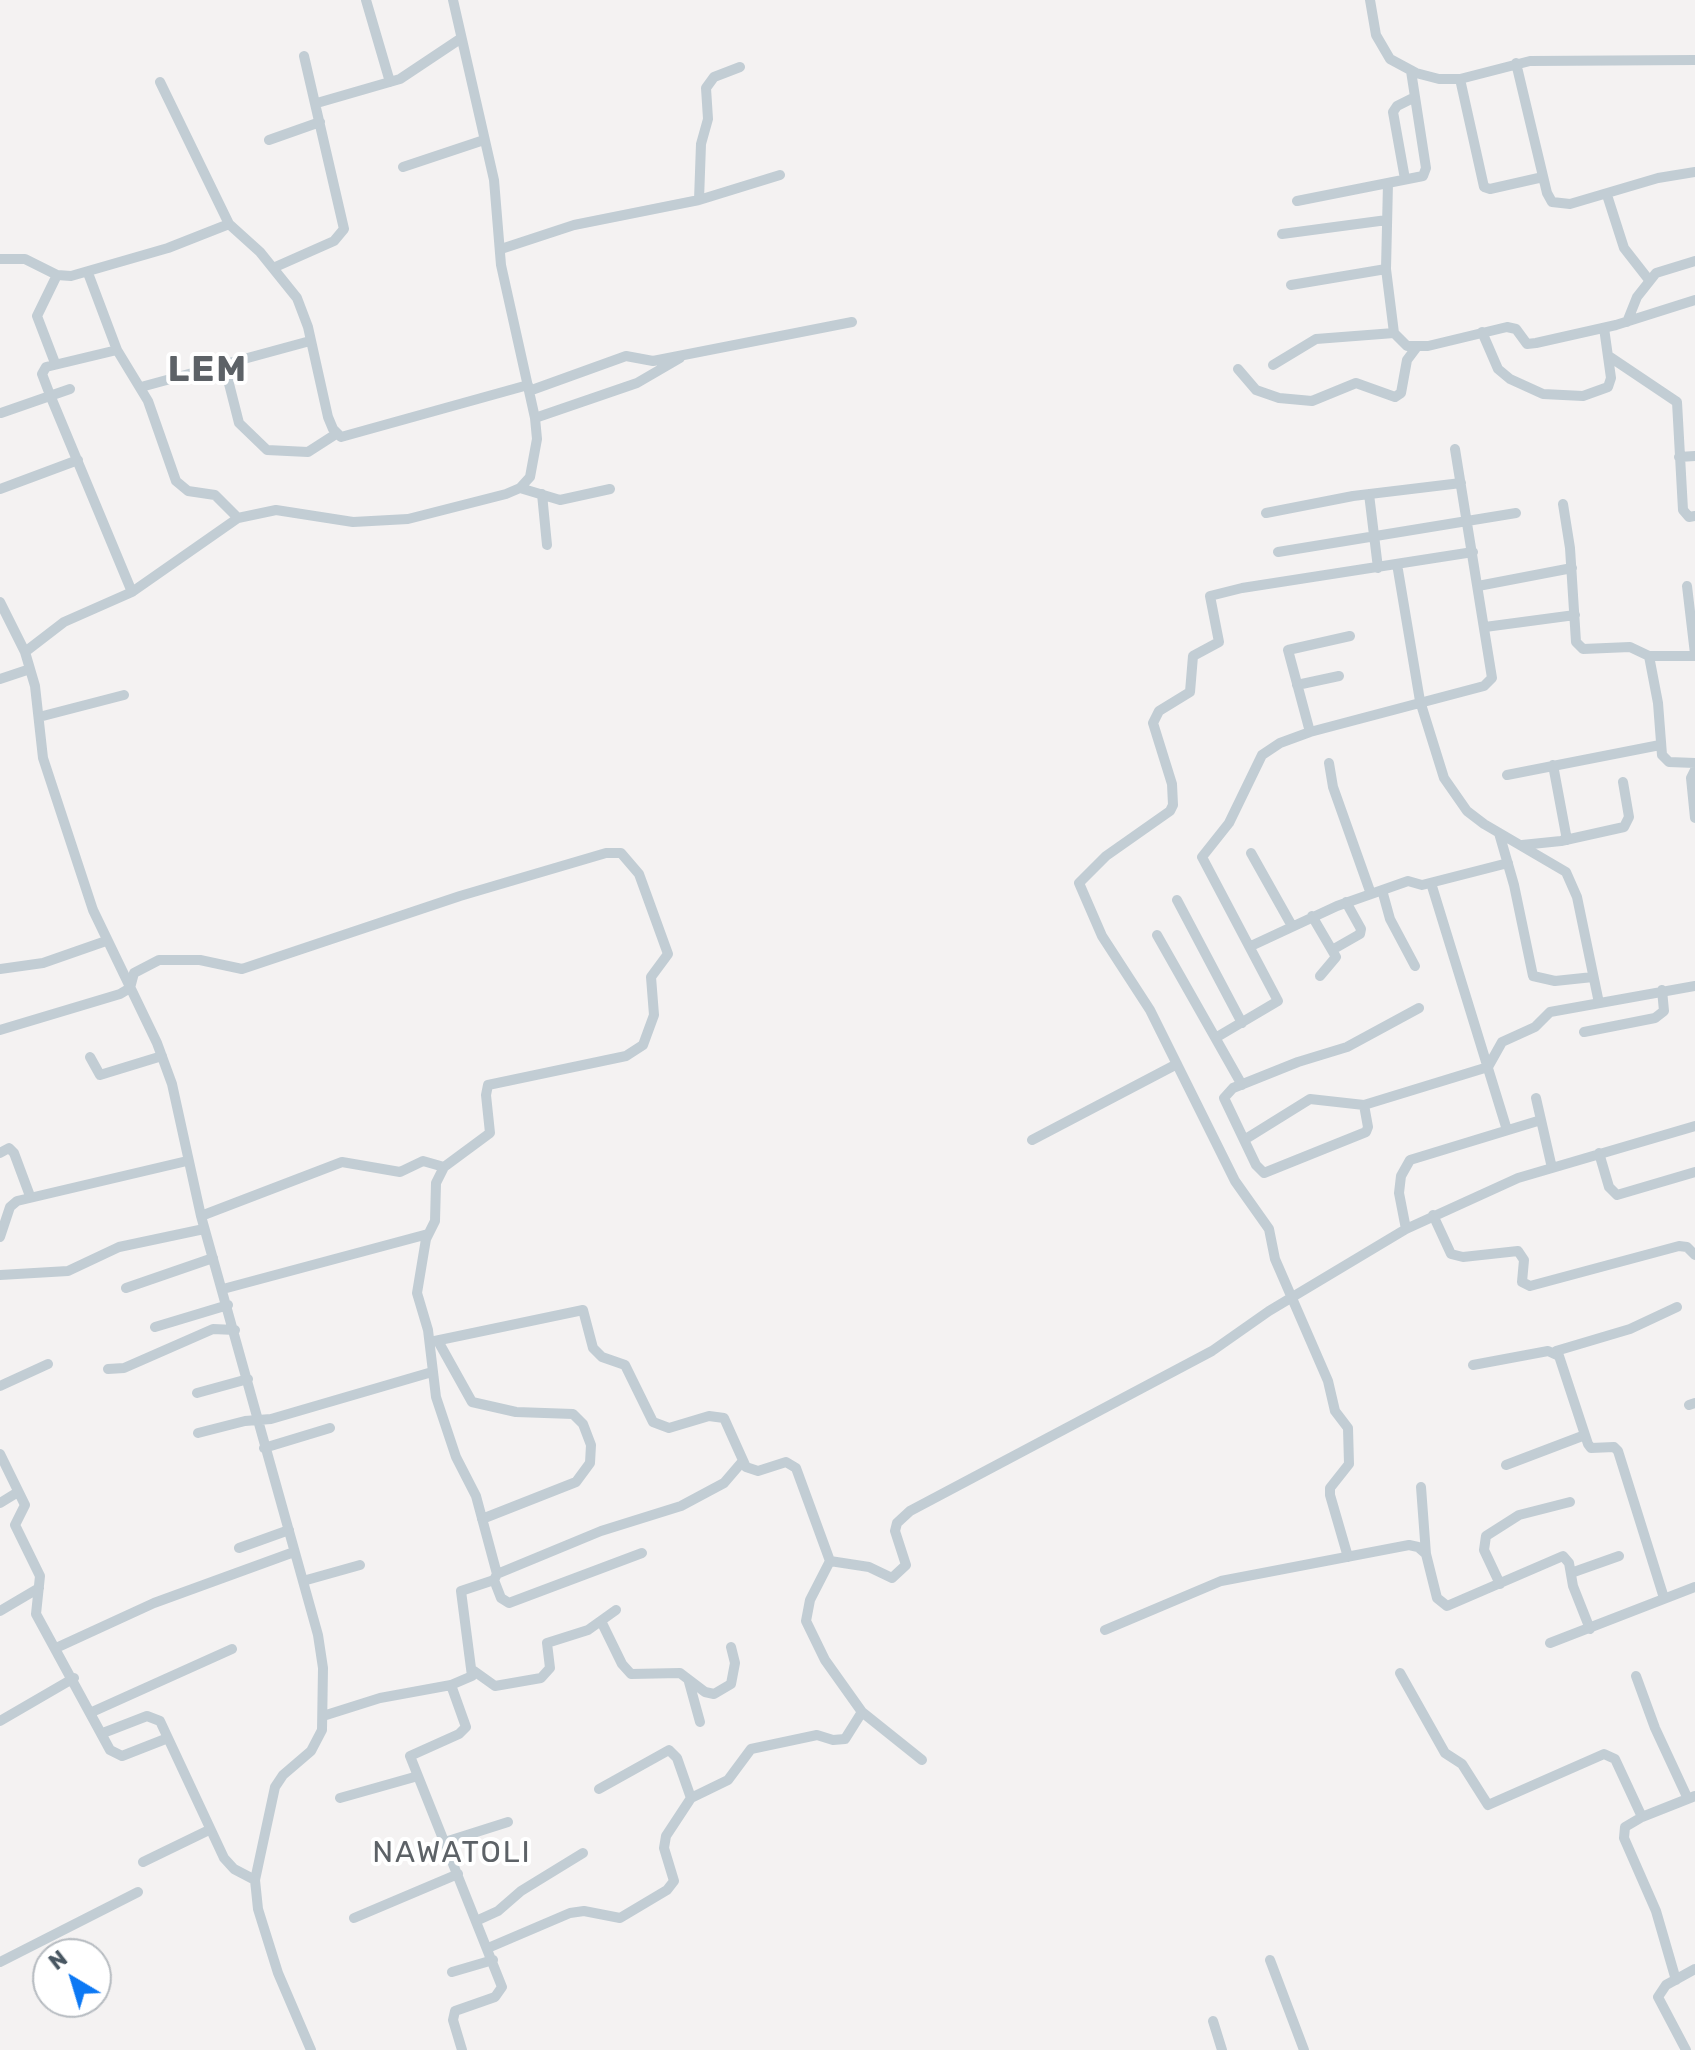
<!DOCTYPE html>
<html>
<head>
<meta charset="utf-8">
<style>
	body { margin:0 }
	#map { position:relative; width:1695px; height:2050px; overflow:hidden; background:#f4f2f2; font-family:Rubik,sans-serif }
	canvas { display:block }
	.north { position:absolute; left:32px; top:1938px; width:80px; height:80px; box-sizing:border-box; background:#fff; border:2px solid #b6bbc0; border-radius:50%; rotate:322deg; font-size:22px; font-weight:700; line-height:32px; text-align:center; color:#485661 }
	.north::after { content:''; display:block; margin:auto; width:28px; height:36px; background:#0c78f4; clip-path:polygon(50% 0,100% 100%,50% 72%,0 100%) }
</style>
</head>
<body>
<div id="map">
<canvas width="1695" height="2050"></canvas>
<div class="north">N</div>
</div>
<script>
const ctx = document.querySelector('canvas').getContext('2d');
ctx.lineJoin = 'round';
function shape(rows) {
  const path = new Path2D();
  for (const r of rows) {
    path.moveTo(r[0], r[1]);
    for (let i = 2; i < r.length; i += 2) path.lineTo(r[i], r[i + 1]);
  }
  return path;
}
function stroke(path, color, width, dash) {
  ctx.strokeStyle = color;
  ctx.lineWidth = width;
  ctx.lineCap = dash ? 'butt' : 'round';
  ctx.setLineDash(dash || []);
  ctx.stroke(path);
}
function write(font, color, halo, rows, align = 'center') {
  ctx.font = font + ' Rubik,sans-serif';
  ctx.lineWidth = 8;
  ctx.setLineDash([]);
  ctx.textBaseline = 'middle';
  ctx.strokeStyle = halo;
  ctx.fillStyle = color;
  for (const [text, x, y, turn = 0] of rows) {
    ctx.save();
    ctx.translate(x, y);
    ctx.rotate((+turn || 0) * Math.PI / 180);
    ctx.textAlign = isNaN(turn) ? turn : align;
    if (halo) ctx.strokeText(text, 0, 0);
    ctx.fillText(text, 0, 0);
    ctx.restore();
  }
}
stroke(shape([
	[366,0,390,82],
	[1370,0,1376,35,1390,59,1416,73,1439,79,1460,79,1530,61,1695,60],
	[1516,63,1547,193,1552,202,1570,204,1658,178,1695,172],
	[1460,79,1484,187,1490,189,1543,177],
	[160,82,229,224],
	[317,103,400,79,460,39],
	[269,140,320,122],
	[403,167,484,140],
	[1405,179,1393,112,1397,106,1415,97],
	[1388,183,1386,269,1394,333,1407,346,1428,346,1507,327,1516,329,1527,344,1536,343,1616,325,1695,300],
	[1607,195,1624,248,1649,280],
	[699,200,701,144,708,119,706,88,714,77,740,67],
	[1297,201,1423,176,1426,168,1411,71],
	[1282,234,1387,220],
	[501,249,574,225,699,200,780,175],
	[0,259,25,259,57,275,71,276,168,248,229,224,260,252,297,298,308,327,328,417,333,429,341,437,528,385],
	[273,268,334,241,344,229,304,56],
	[88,273,117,350],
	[1291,285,1386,269],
	[1627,322,1637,297,1656,273,1695,261],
	[1482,332,1498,369,1510,379,1543,394,1583,396,1608,387,1611,378,1604,328],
	[1610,357,1677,402,1683,510,1689,517,1695,516],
	[55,363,37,316,57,275],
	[224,364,239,423,267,450,308,452,336,434],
	[1273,365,1316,339,1394,333],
	[1238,369,1256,390,1279,398,1312,401,1356,383,1395,397,1401,393,1407,360,1416,348],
	[141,387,310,341],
	[529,391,626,356,653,361,852,322],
	[1,413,70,389],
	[535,418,637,383,680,358],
	[1679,457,1695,456],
	[520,488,560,500,610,489],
	[0,489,78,460],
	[542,494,547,545],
	[1369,494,1378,568],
	[1563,504,1570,548,1576,642,1583,649,1630,647,1649,656,1658,703,1662,755,1669,762,1695,763],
	[1266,513,1353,496,1461,483],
	[1278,552,1516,513],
	[1397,564,1420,701,1444,778,1467,811,1484,824,1566,872,1577,897,1599,1003],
	[1478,586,1572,568],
	[1687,586,1695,654],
	[132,592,50,395,42,374,46,367,117,350,148,401,176,481,188,491,215,495,238,518],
	[0,602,25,652,35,686,43,758,93,910,157,1043,172,1084,201,1216,318,1635,323,1668,322,1730,311,1751,283,1775,275,1787,255,1880,258,1909,278,1973,311,2050],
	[1485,627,1575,615],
	[25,652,64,622,132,592,238,518,276,510,353,522,408,519,506,494,520,488,530,477,537,439,535,418,501,265,494,180,453,0],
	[1649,656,1695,656],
	[0,679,30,669],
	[1297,685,1339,676],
	[39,717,124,695],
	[1310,732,1288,650,1350,636],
	[1329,763,1333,787,1371,894],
	[1553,765,1567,840],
	[1695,770,1691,778,1695,818],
	[1507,775,1660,745],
	[1499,833,1514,885,1533,976,1555,981,1593,977],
	[1522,845,1561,841,1624,827,1629,817,1623,782],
	[1251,853,1292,926],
	[1431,883,1507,1130],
	[1382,890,1390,919,1415,966],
	[1177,900,1242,1023],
	[1312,916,1336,957,1320,976],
	[1157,935,1242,1085],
	[1251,946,1337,906,1408,881,1422,885,1508,863],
	[1332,950,1360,934,1361,929,1346,902],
	[0,969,43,963,106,941],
	[0,1030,120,994,130,988,134,973,159,960,200,960,242,969,460,896,606,853,621,853,639,874,668,954,651,977,654,1015,643,1045,626,1056,488,1085,486,1095,490,1133,444,1167,436,1183,435,1221,426,1239,417,1293,428,1330,436,1397,456,1457,476,1496,497,1574,494,1580,461,1591,472,1676,451,1685,380,1698,323,1716],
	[1584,1032,1655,1018,1664,1011,1662,990],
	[1217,1037,1278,1001,1202,857,1229,823,1262,755,1280,743,1310,732,1484,686,1492,678,1455,449],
	[90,1057,100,1075,162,1056],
	[1536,1098,1552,1168],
	[1364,1105,1368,1127,1366,1132,1264,1173,1256,1165,1224,1098,1233,1088,1298,1062,1347,1047,1419,1008],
	[1032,1140,1177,1064],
	[1244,1140,1310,1099,1364,1105,1488,1067,1502,1042,1535,1027,1550,1012,1695,986],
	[0,1153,9,1148,14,1153,30,1196],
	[1599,1153,1609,1187,1617,1195,1695,1172],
	[1433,1215,1451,1254,1463,1257,1518,1251,1524,1260,1522,1282,1530,1286,1679,1246,1687,1247,1695,1255],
	[201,1216,342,1162,400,1172,423,1161,444,1167],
	[1406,1229,1399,1193,1401,1176,1410,1160,1541,1120],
	[0,1237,10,1207,17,1201,187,1161],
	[0,1275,68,1271,119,1247,204,1229],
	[126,1288,213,1258],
	[223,1289,428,1234],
	[155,1327,228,1305],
	[438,1341,472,1402,516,1412,573,1414,583,1424,591,1445,590,1463,576,1482,482,1519],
	[430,1342,583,1310,593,1348,602,1357,625,1365,653,1422,669,1428,709,1416,724,1418,746,1467,758,1471,786,1462,796,1468,830,1561,869,1567,892,1578,906,1565,895,1531,897,1523,910,1511,1212,1351,1269,1311,1406,1229,1518,1178,1695,1126],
	[1556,1351,1630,1329,1677,1307],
	[1473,1365,1548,1351,1559,1356,1588,1444,1591,1448,1614,1447,1618,1451,1664,1598],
	[108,1369,124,1368,213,1329,235,1330],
	[0,1386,48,1364],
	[197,1393,248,1379],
	[1689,1405,1695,1403],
	[198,1433,245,1421,271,1419,432,1372],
	[264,1448,330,1428],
	[0,1454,25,1505,15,1525,40,1576,36,1614,110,1750,122,1756,168,1738],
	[1506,1465,1585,1435],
	[1421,1487,1426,1554],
	[0,1503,18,1492],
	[239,1548,289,1530],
	[1348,1557,1330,1495,1330,1488,1349,1464,1348,1428,1335,1411,1328,1381,1275,1259,1269,1229,1235,1181,1150,1010,1102,936,1079,883,1106,856,1170,811,1173,805,1172,784,1153,723,1159,711,1190,692,1193,656,1219,642,1210,596,1242,588,1473,552],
	[1571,1573,1619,1556],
	[497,1574,601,1531,681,1506,724,1483,742,1462],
	[494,1580,501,1598,509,1603,642,1553],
	[303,1581,360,1565],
	[1500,1584,1484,1550,1486,1536,1519,1515,1570,1502],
	[0,1611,39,1588],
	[601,1621,622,1664,631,1674,680,1673,705,1692,714,1694,731,1684,735,1663,731,1647],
	[1105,1630,1221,1581,1409,1545,1418,1547,1426,1554,1437,1598,1447,1606,1563,1556,1569,1563,1573,1586,1590,1629],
	[1550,1643,1695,1587],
	[56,1648,154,1603,294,1552],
	[474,1671,495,1686,541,1678,550,1668,547,1643,588,1630,616,1610],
	[1400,1673,1445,1753,1462,1764,1488,1805,1604,1754,1615,1759,1642,1817,1695,1796],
	[1636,1676,1655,1728,1688,1799],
	[689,1682,700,1722],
	[451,1685,466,1727,459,1734,410,1756,502,1987,495,1997,455,2011,453,2020,462,2050],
	[92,1712,232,1649],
	[862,1712,922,1760],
	[0,1721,74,1678],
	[103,1733,147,1716,160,1721,224,1858,234,1869,255,1880],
	[599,1789,669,1750,677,1758,691,1798],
	[340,1798,418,1776],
	[1642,1817,1625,1827,1624,1838,1656,1911,1676,1980],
	[445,1842,508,1822],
	[143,1862,209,1830],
	[354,1918,458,1874],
	[476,1921,498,1911,521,1891,583,1853],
	[488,1948,570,1913,584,1911,620,1918,667,1890,674,1881,664,1848,666,1836,691,1798,728,1780,751,1749,817,1735,833,1740,845,1739,862,1712,825,1660,806,1621,810,1600,830,1561],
	[1270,1960,1304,2050],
	[0,1962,138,1892],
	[452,1972,493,1960],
	[1213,2021,1222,2050],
	[1686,2050,1658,1997,1666,1985,1695,1969]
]), '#c2cdd4', 10);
ctx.letterSpacing = '2px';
write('30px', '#5d6267', '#fff', [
	["NAWATOLI",452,1853]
]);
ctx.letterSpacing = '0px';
ctx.letterSpacing = '2px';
write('bold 36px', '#5d6267', '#fff', [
	["LEM",208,371]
]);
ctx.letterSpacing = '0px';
</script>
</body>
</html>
